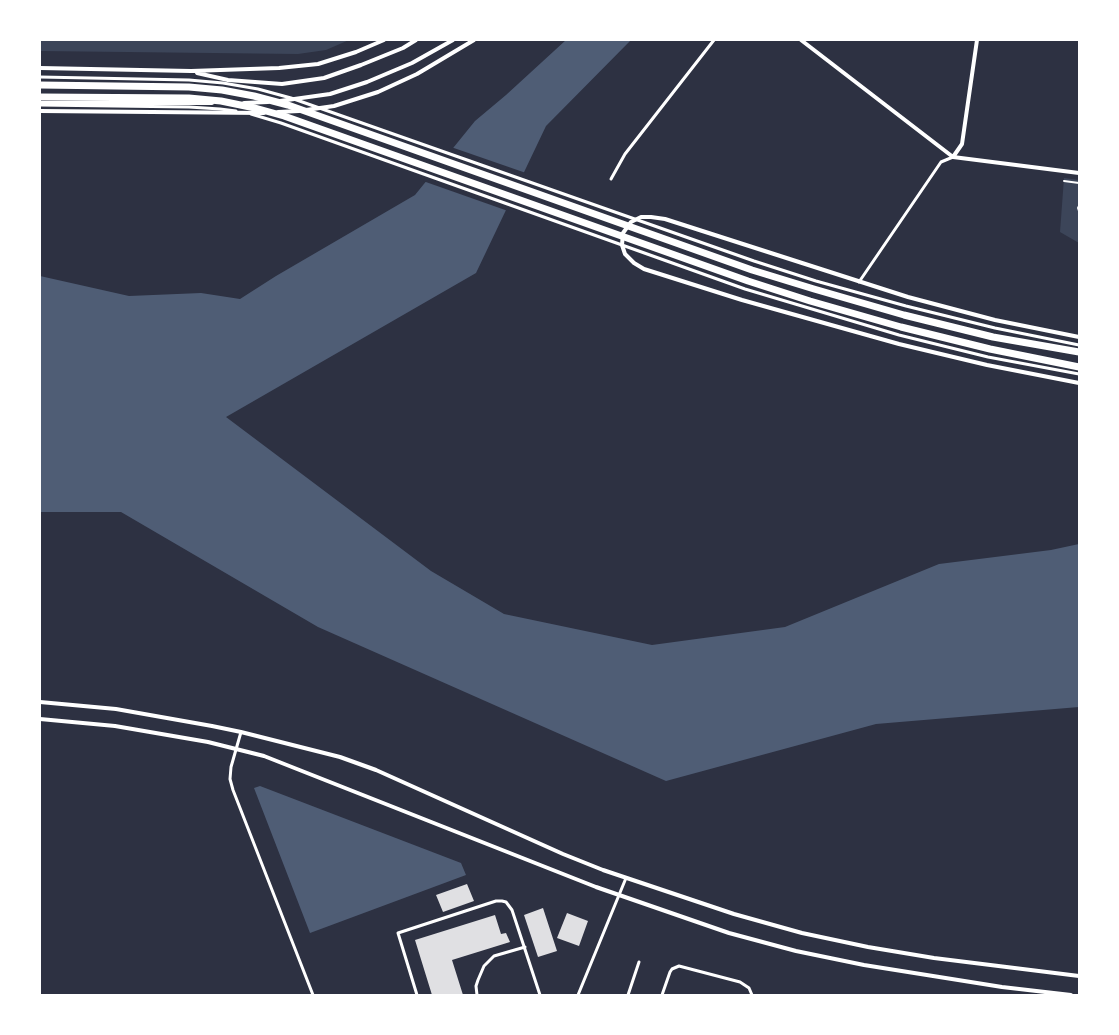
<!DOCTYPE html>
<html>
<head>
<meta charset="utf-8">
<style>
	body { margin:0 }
	#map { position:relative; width:1119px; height:1035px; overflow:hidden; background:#2d3142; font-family:"Source Sans 3",sans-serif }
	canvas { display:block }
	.frame { position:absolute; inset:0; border:41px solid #fff; pointer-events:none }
</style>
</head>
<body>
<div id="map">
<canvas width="1119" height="1035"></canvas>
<div class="frame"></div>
</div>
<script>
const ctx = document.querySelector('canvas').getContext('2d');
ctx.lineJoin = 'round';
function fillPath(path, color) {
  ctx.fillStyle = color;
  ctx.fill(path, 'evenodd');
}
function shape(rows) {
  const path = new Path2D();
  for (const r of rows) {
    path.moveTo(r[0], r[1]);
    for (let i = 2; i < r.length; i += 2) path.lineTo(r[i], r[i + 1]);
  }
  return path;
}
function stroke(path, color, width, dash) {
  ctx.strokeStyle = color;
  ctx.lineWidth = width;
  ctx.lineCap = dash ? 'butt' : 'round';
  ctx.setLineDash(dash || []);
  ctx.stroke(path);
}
fillPath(shape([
	[40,40,349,40,326,50,298,54,40,51],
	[1064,178,1079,180,1079,243,1060,232]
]), '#3c4559');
fillPath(shape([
	[566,40,631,40,546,126,476,273,226,417,431,571,504,614,652,645,785,627,939,564,1051,550,1079,544,1079,707,876,724,666,781,318,627,121,512,40,512,40,276,129,296,201,293,240,299,276,276,415,195,475,121,506,95],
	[260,786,461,863,466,875,310,933,254,788]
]), '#4f5d75');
fillPath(shape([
	[451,147,526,173,508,211,423,181]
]), '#2d3142');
fillPath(shape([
	[467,884,474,901,443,912,436,895],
	[543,908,557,951,538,957,524,915],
	[567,913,588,921,579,946,557,938],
	[495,915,501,934,506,933,510,942,452,960,463,995,432,995,415,940]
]), '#e0e0e3');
stroke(shape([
	[1064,181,1079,183],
	[1079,206,1078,208,1079,211]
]), '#fff', 2);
stroke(shape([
	[40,77,189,80,223,83,258,89,291,98,754,261,816,281,906,306,995,328,1079,345],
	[40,105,189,107,220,109,236,111],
	[251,114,281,123,745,289,899,335,988,357,1079,374],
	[611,179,625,154,714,40],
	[859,282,941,162,953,157],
	[241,732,231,767,230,779,233,790,313,995],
	[417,995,398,933,496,901,502,901,506,902,512,910,540,995],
	[477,995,476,986,478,980,484,966,494,956,525,947],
	[578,995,626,878],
	[628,995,639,962],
	[662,995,670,972,672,969,679,966,740,982,749,988,752,995]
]), '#fff', 3);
stroke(shape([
	[801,40,953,157,1079,173],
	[40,68,191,71,279,68,318,64,356,52,384,40],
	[197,73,228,80,282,84,324,78,361,65,403,48,416,40],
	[280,101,330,94,367,82,412,63,453,40],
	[40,103,212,103],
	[244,103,268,102],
	[306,110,334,106,378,92,417,74,474,40],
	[40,111,264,113],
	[278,112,299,111],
	[953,157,962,144,977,40],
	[1079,337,995,320,908,297,665,219,651,217,641,217,631,222,623,233,622,245,625,254,634,263,644,269,742,300,899,344,987,365,1079,383],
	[40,702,116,709,212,726,241,732,340,757,376,770,563,854,603,870,734,914,802,933,868,947,934,958,1079,976],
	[40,719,115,726,208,742,264,756,596,887,729,933,796,951,864,965,1002,987,1071,995]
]), '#fff', 4);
stroke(shape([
	[40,85,189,87,222,90,254,96,288,105,752,270,814,289,904,315,993,337,1079,352],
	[40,97,189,98,221,101,255,108,284,116,748,281,810,301,901,327,990,349,1079,367]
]), '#fff', 7);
</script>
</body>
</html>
